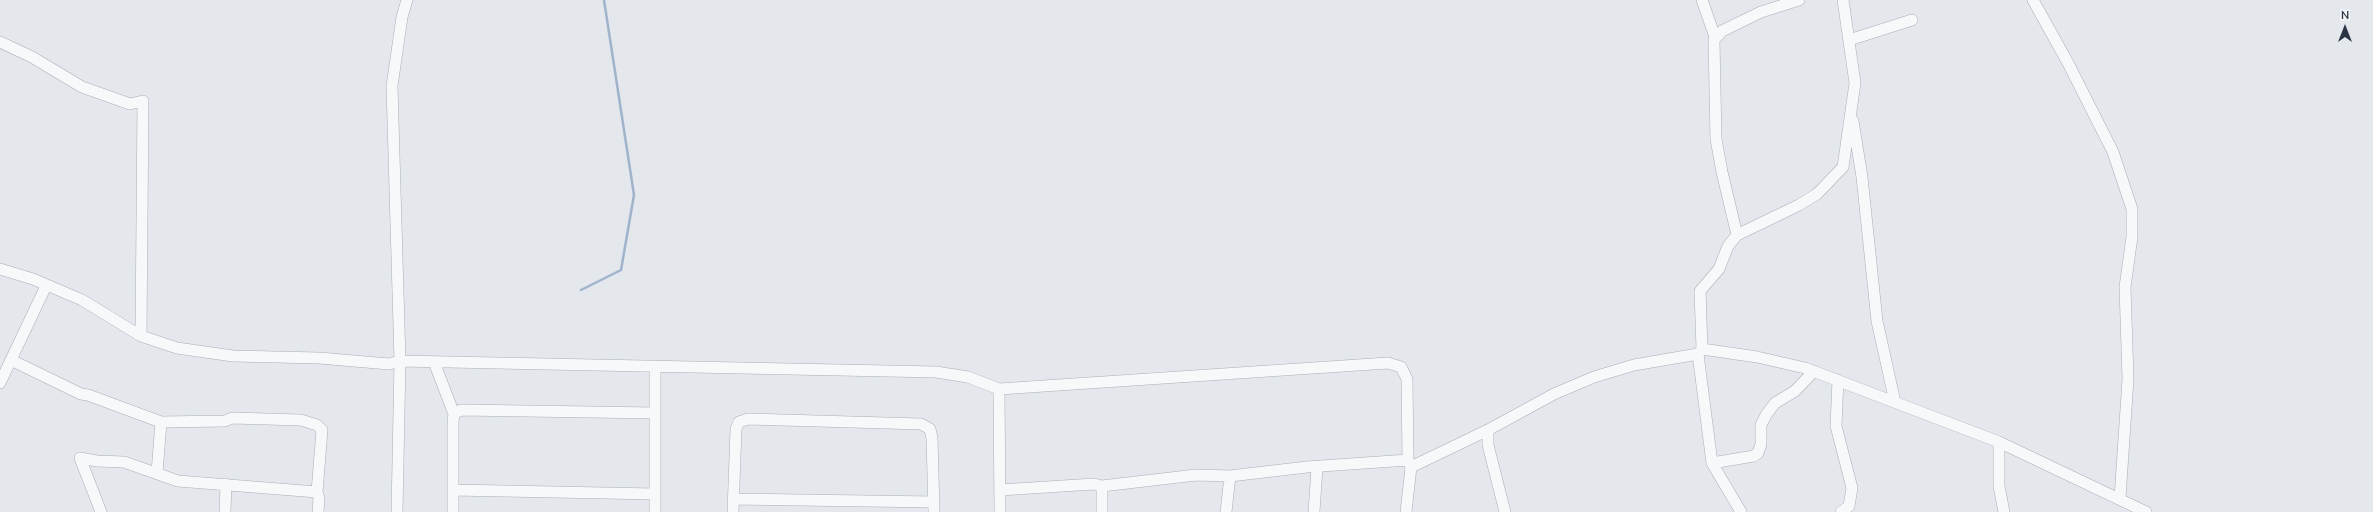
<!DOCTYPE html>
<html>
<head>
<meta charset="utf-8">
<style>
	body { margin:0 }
	#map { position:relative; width:2373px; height:512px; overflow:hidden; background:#e4e7ec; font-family:"Nunito Sans",sans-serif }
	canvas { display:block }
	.north { position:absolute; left:2325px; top:8px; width:40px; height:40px; -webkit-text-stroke:3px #f4f6f9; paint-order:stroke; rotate:0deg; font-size:11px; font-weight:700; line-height:16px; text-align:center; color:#2b3445 }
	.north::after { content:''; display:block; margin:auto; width:14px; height:18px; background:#2b3445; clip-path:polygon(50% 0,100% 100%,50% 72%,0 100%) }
</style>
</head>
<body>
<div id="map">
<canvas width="2373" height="512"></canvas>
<div class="north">N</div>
</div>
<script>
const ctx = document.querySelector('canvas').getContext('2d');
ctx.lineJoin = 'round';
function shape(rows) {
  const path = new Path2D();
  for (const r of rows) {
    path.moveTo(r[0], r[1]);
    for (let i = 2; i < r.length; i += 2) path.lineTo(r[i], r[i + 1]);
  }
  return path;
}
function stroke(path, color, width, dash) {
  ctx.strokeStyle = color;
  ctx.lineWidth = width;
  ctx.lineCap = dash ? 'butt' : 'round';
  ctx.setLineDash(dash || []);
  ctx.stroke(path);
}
stroke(shape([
	[581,290,621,270,634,195,604,0]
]), '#9fb4cc', 2.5);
const minor = shape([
	[1702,0,1715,37],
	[2033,0,2068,63,2113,152,2132,209,2132,237,2125,287,2128,379,2120,498],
	[1849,40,1912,20],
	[0,42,32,57,82,87,130,104,143,101,141,336,177,348,233,356,319,358,389,364,400,361,392,86,402,17,407,0],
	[1853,121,1862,177,1877,321,1895,402],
	[1737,235,1722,172,1716,139,1714,40,1722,31,1761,12,1799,0],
	[0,269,33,279,82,300,141,336],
	[1702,349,1700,291,1719,269,1728,246,1737,235,1799,205,1817,194,1843,167,1855,83,1843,0],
	[1698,354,1712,463,1741,512],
	[11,360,81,394,88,395,161,422,225,421,232,418,301,420,317,425,322,430,317,492,319,498,318,512],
	[434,362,454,414],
	[1838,380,1836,426,1852,488,1849,506,1841,512],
	[0,383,46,286],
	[999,389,1000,512],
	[1488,430,1488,445,1505,512],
	[1999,442,1999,486,2004,512],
	[1712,463,1754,456,1758,453,1761,444,1761,425,1766,415,1775,403,1795,391,1814,371],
	[1411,467,1488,430,1554,394,1594,377,1634,365,1698,354,1702,349,1757,357,1805,368,1999,442,2146,512],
	[157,473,161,422],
	[1102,486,1102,512],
	[453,490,655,494],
	[1000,490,1094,484,1102,486,1196,475,1230,476,1307,467,1408,460],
	[733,499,934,502],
	[101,512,80,458,97,461,124,462,178,481,317,492],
	[225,512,226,484],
	[397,512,400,361,936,372,968,377,999,389,1388,363,1401,367,1407,379,1408,460,1411,467,1406,512],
	[453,512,453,422,454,414,461,410,655,413],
	[655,512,655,366],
	[733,512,736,429,739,422,748,419,921,424,930,429,932,438,934,512],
	[1226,512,1230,476],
	[1314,512,1317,468]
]);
stroke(minor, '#a9aeb7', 12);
stroke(minor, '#f7f8fa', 11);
</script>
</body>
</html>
